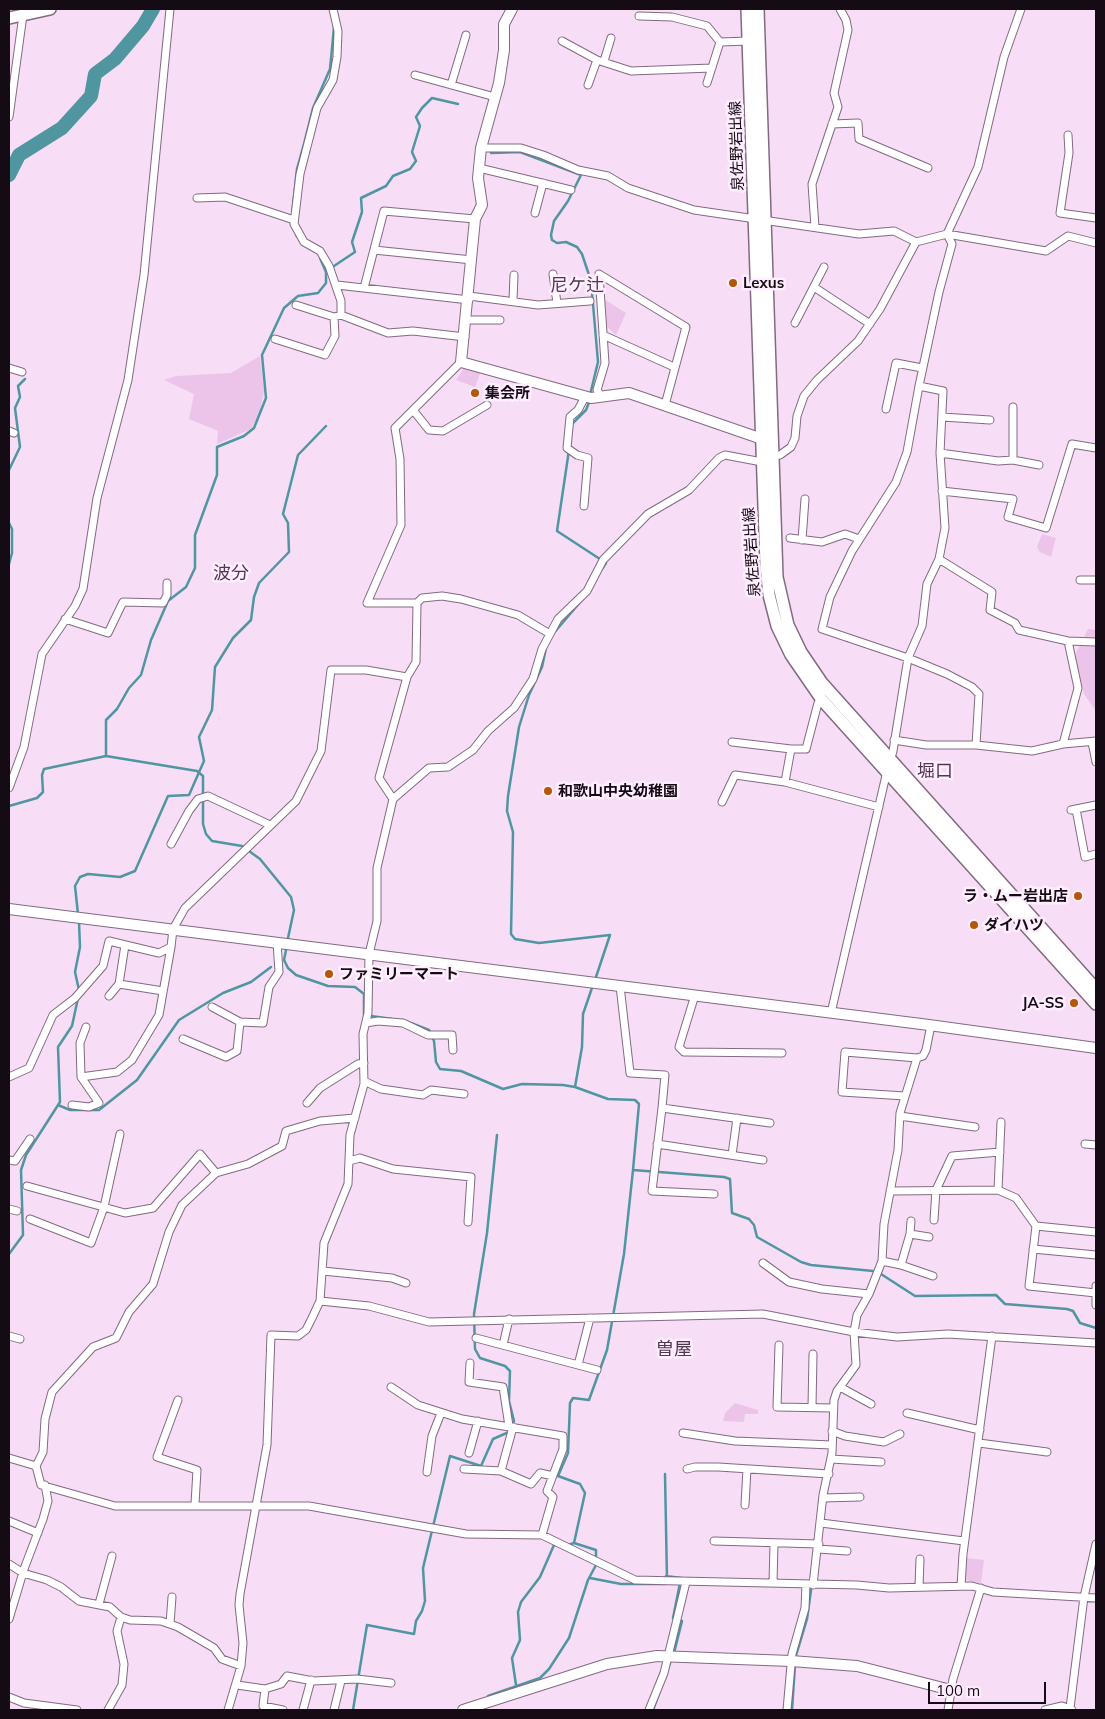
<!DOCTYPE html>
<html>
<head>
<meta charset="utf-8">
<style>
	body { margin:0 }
	#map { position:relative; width:1105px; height:1719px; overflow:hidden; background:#f8ddf7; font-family:Mulish,sans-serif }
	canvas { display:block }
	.frame { position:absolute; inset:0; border:10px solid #140b14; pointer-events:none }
	.scale { position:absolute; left:928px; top:1682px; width:118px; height:22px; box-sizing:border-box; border:2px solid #140b14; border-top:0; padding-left:6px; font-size:15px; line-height:18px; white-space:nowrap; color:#140b14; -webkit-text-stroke:4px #ffeefe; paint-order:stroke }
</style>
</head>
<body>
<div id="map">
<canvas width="1105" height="1719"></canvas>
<div class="frame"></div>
<div class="scale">100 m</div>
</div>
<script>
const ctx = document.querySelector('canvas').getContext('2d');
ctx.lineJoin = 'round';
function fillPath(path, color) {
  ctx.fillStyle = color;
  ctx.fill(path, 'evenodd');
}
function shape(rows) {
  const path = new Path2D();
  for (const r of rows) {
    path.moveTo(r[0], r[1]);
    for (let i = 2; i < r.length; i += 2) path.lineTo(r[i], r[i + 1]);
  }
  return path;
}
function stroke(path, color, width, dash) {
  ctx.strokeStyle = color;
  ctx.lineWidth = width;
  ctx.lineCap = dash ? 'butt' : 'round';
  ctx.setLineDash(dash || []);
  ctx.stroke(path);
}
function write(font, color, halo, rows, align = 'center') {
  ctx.font = font + ' Mulish,"Noto Sans JP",sans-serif';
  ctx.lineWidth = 5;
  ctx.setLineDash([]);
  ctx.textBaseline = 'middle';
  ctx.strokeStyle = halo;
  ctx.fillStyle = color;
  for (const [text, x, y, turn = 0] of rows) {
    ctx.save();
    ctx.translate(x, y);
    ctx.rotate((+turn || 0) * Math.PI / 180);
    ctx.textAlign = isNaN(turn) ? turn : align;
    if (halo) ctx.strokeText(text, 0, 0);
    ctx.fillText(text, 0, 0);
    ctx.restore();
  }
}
fillPath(shape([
	[604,299,626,313,616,335,606,326],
	[260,356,264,391,260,412,251,429,217,444,218,431,189,419,194,394,164,380,176,376,231,373],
	[465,366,481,371,475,387,456,380],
	[1042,534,1056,538,1051,557,1040,552,1037,547],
	[1088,629,1096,630,1096,711,1084,694,1075,655],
	[735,1403,758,1410,758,1414,745,1414,744,1422,723,1421,725,1413],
	[966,1558,984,1560,981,1583,964,1580]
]), '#ecc4ea');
stroke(shape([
	[491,153,520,152,581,175,568,201,554,221,551,235,552,240,557,243,566,242,577,247,582,254,591,281,598,362,590,395],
	[292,215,297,169,304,144,313,108,330,69,334,27],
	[296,235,303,244],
	[331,268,355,252,352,242,362,212,361,198,386,186,393,176,410,169,416,161,412,152,420,126,416,117,422,108,432,98,458,104],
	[571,425,586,410,590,400],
	[569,450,557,531,606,563,602,569],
	[9,470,20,447,15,408,20,397,18,386,25,379],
	[9,523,12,529,12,553,9,564],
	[553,634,588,593],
	[546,648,542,667,529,695,519,727,508,796,507,811,513,832,511,934,515,939,539,943,610,935,595,980],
	[106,756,106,720,117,709,129,688,141,675,151,640,168,601,186,587,195,568,195,535,217,475,217,447,244,436,254,428,266,398,262,355,284,308,298,296,318,293,326,283,326,272,320,258],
	[9,806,37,798,43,792,42,775,44,769,106,756,197,771,203,776,203,824,206,834,212,841,242,846,260,859,291,897,294,910,288,938],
	[78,914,75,886,80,877,88,874,120,877,135,871,168,796,189,795,204,761,199,737,212,710,215,667,233,638,251,620,254,597,259,583,289,552,288,523,283,514,298,455,326,426],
	[286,950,284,960,288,968,296,975,328,986,355,987,364,994,364,1015,392,1019],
	[79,990,75,972,80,947,79,922],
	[403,1020,429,1030,434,1041,436,1062,440,1069,461,1071,503,1089,522,1084,563,1085,575,1087,608,1099,635,1100,639,1104,633,1170,724,1177,730,1179,732,1213,749,1219,754,1225,757,1237,801,1262,811,1265,873,1271,881,1274,915,1296,996,1295,1005,1304,1067,1309,1073,1311,1080,1323,1096,1328],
	[575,1087,582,1047,583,1014,593,985],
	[58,1105,70,1110,99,1110,137,1080,179,1020,223,993,251,982,271,967],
	[497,1135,487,1233,474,1314,475,1349,480,1358,505,1366,510,1371,509,1401,514,1421,511,1427],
	[9,1254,23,1235,21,1170,26,1155,60,1102,58,1047,72,1026,78,998],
	[665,1474,667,1580],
	[568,1545,574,1543,585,1493,580,1484,558,1476,568,1453,570,1403,573,1398,589,1400,607,1350,624,1254,633,1170],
	[666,1576,681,1578,673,1618,682,1621,674,1653],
	[590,1578,621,1584,665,1584],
	[795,1659,807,1619,811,1590],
	[516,1685,512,1658,520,1640,518,1612,521,1602,540,1577,554,1545,557,1545],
	[488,1696,540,1678,549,1669,569,1638,588,1580,596,1565,596,1550,574,1543],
	[353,1710,367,1625,414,1634,416,1621,422,1611,425,1601,423,1568,450,1456,481,1466,493,1439,509,1432],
	[653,1710,671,1660],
	[792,1710,795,1665]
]), '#5096a1', 2.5);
stroke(shape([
	[9,175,19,155,62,128,91,96,95,74,115,59,143,26,153,9]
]), '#5096a1', 14);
const street = shape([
	[333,9,338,31,337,57,333,80,317,108,300,174,294,224,304,242,320,251,329,266,341,301,341,315],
	[639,16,672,17,707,26,720,42],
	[562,41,597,60,631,71,712,68],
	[604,61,611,38],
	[415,75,495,97],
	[707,83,720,42,749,41],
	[451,85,466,35],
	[588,85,597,60],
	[9,117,23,15],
	[832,124,858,123,859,139,928,168],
	[1068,135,1069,153,1060,213,1096,218],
	[481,148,521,148,543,155,578,170,608,176,628,188,694,210,859,234,894,231,916,242,947,234,1046,251,1068,236,1096,243],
	[479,168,571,190],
	[197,198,225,197,294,220],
	[535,213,543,183],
	[815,227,812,184,838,107,834,93,848,30,846,20,840,9],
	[947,234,978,167,1004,57,1021,9],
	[374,250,472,260],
	[553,274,557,303],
	[337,285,469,300],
	[814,287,870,324],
	[364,288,384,211,475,219],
	[469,296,538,305,590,301],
	[513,301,514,275],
	[296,305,334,317,341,315,388,333,413,331,465,337],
	[467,320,500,320],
	[795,323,824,267],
	[603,335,674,367],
	[275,339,325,355,335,336,334,317],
	[461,362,395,428,400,459,401,525,367,603,417,603,422,598,442,596,461,599,518,615,550,634],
	[9,368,22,372],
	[919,386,907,452,896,482,852,551,830,597,822,629,908,658,947,674,972,687,979,694,976,745],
	[602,397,597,390,605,363,599,274,686,327,665,405],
	[1013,407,1013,460],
	[886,409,896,363,922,368],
	[413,410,429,430,443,431,487,405],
	[942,417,990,420],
	[9,431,14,433],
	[940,453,998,461,1013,460,1039,465],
	[772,456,780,455,791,447,795,438,797,416,804,396,817,380,858,341,880,309,916,242],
	[942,491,1013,499,1008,517,1046,528,1072,444,1096,448],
	[584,506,588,458,577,455,567,448,570,417,578,410,585,397],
	[790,538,822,542,845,534,859,539],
	[802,540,805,499],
	[939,559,992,592,990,610,1015,623,1019,630,1068,641,1096,642],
	[1080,580,1096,580],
	[65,619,108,633,123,602,163,603,167,595,167,583],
	[894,740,926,745,976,745,1032,751,1063,744,1096,741],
	[732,742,791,749,785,782],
	[1092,742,1096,762],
	[1063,744,1078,688,1068,641],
	[791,749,806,749,818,703,822,700],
	[9,788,24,747,42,654,75,606,83,589,97,498,128,380,144,275,170,9],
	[393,799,379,778,407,677,416,662,417,603],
	[722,802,735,775,785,782,879,807],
	[1076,809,1085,857,1096,854],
	[1071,810,1096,805],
	[171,844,189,811,198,799,208,796,270,825],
	[119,984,163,991],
	[620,986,630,1073,665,1075,662,1108,770,1123],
	[695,995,679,1047,684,1052,782,1053],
	[109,996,119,984,125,945],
	[212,1007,240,1022,263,1023,269,987,279,972,277,942],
	[831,1013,887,771,893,751,908,658,922,626,927,584,939,559,945,528,940,453,943,391,919,386,939,292,952,244,947,234],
	[366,1023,378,1021,403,1023,428,1035,452,1035,453,1050],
	[183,1039,226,1057,237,1051,240,1022],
	[9,1077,29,1068,53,1015,75,998,103,966,109,941,159,953,171,947,173,929,185,908,296,801,321,751,331,670,366,670,407,677],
	[81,1077,117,1072,132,1060,159,1015,171,947],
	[364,1081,381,1089,423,1095,431,1090,464,1094],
	[905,1096,842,1092,845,1052,917,1058],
	[307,1103,320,1088,358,1064,364,1063],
	[72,1105,89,1107,99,1103,81,1077,80,1043,86,1027],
	[662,1108,652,1191,714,1194],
	[900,1116,975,1127],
	[355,1118,320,1121,286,1131,282,1146,248,1164,216,1173,182,1205,169,1232,153,1284,129,1312,116,1338,93,1347,52,1392,45,1419,43,1452,36,1466,41,1485,115,1506,309,1506,466,1534,542,1535,635,1580,857,1585,889,1588,972,1586,993,1592,1096,1598],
	[657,1144,763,1160],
	[1085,1144,1096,1145],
	[732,1155,737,1118],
	[9,1160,15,1161,30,1139],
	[349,1161,360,1158,393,1169,471,1177,468,1222],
	[27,1186,125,1213,153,1208,200,1154,216,1173],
	[998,1190,1001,1122],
	[890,1191,998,1190,1016,1198,1036,1226,1096,1232],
	[9,1209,17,1211],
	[30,1219,91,1243,104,1207,120,1134],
	[934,1220,936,1190,952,1156,1000,1152],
	[911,1221,910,1234,901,1265,933,1276],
	[1036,1226,1029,1286,1096,1293,1096,1286],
	[910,1234,929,1237],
	[1033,1249,1096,1255],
	[882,1261,901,1265],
	[763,1263,789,1282,822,1289,869,1294],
	[323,1271,392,1278,406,1283],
	[1096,1293,1096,1305],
	[320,1301,369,1306,429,1322,763,1314,854,1332,897,1337,948,1334,1096,1343],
	[9,1336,20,1339],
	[476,1338,597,1370],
	[503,1345,509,1319],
	[779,1345,777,1407,833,1408],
	[470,1363,469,1382,503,1387,509,1426],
	[578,1365,590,1318],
	[391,1387,418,1405,462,1419,563,1436,563,1449,547,1491,553,1497,542,1535],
	[840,1387,871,1404],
	[178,1400,157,1457,197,1470,195,1504],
	[812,1407,813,1354],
	[907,1413,980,1430],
	[513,1427,501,1471,531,1484,540,1473,553,1476],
	[832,1431,845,1436,884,1442,900,1434],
	[683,1433,735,1441,832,1445],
	[979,1443,1047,1452],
	[469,1453,478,1421],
	[9,1458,36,1466],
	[831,1459,881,1462],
	[464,1469,501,1471],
	[687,1469,695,1467,718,1467,829,1474],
	[427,1472,432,1436,441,1413],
	[823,1498,860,1497],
	[745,1505,747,1469],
	[9,1521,38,1533],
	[821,1523,964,1541],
	[714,1541,819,1544],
	[818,1549,847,1551],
	[9,1564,23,1573,47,1580,61,1587,79,1601,110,1607,121,1617,130,1620,161,1621,178,1627,214,1648,222,1659,241,1666],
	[773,1583,774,1543],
	[813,1585,823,1495,832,1453,834,1400,837,1391,856,1365,854,1332,857,1315,869,1294,882,1261,884,1224,898,1150,900,1113,917,1058,923,1056,926,1050,931,1025],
	[961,1586,963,1554,992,1336],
	[919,1587,920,1559],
	[99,1604,112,1556],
	[9,1619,24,1569,43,1519,48,1501,45,1485],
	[170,1624,172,1597],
	[237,1685,265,1689,281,1684,287,1676,313,1681,357,1679,391,1683],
	[265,1689,263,1706,283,1710],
	[9,1697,24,1703,77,1710],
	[1070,1708,1084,1597,1096,1544],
	[108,1710,122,1685,124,1664,117,1631,121,1617],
	[228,1710,241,1666,243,1643,239,1605,240,1594,267,1445,271,1335,298,1336,306,1330,312,1318,320,1301,324,1243,348,1184,350,1135,364,1084,363,1034,368,1013,369,954,377,921,377,868,393,799,429,768,448,767,473,750,488,731,514,708,533,679,542,649,558,619,587,591,603,560,648,514,689,490,719,458,725,455,762,462],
	[303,1710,311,1680],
	[334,1710,341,1681],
	[649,1710,664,1673,686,1582],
	[787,1710,792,1654,805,1608,806,1585],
	[948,1710,953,1679,981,1588],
	[1045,1710,1062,1706,1072,1710]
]);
const secondary = shape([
	[512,9,504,24,504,50,499,83,481,148,478,178,482,205,475,219,461,362,591,398,629,393,768,441],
	[9,909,929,1025,1096,1048],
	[463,1710,607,1664,657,1656,791,1661,857,1666,951,1690]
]);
const primary = shape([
	[747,9,766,565,769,595,777,626,791,655,822,700,1096,1004],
	[758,9,777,577,788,625,801,652,822,683,1096,989],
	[9,18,50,9]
]);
stroke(street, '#826a81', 9);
stroke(secondary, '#826a81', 12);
stroke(primary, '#826a81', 14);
stroke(street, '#fff', 7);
stroke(secondary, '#fff', 10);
stroke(primary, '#fff', 11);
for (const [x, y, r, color] of [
	[733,283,5,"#b55707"],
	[475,393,5,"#b55707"],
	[548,791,5,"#b55707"],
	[1078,896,5,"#b55707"],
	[974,925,5,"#b55707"],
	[329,974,5,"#b55707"],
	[1074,1003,5,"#b55707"]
]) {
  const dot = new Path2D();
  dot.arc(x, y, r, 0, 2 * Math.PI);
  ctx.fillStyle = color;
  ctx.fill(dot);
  stroke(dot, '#ffeefe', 2);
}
write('15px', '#140b14', '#ffeefe', [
	["泉佐野岩出線",737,146,-92],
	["泉佐野岩出線",752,552,-94]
]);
write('bold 15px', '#140b14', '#ffeefe', [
	["Lexus",743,283],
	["集会所",485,393],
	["和歌山中央幼稚園",558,791],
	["ラ・ムー岩出店",1068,896,"right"],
	["ダイハツ",984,925],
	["ファミリーマート",339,974],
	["JA-SS",1064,1003,"right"]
], 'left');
write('18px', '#4f394f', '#ffeefe', [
	["尼ケ辻",577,286],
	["波分",231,574],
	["堀口",935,772],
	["曽屋",674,1350]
]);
</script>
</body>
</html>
